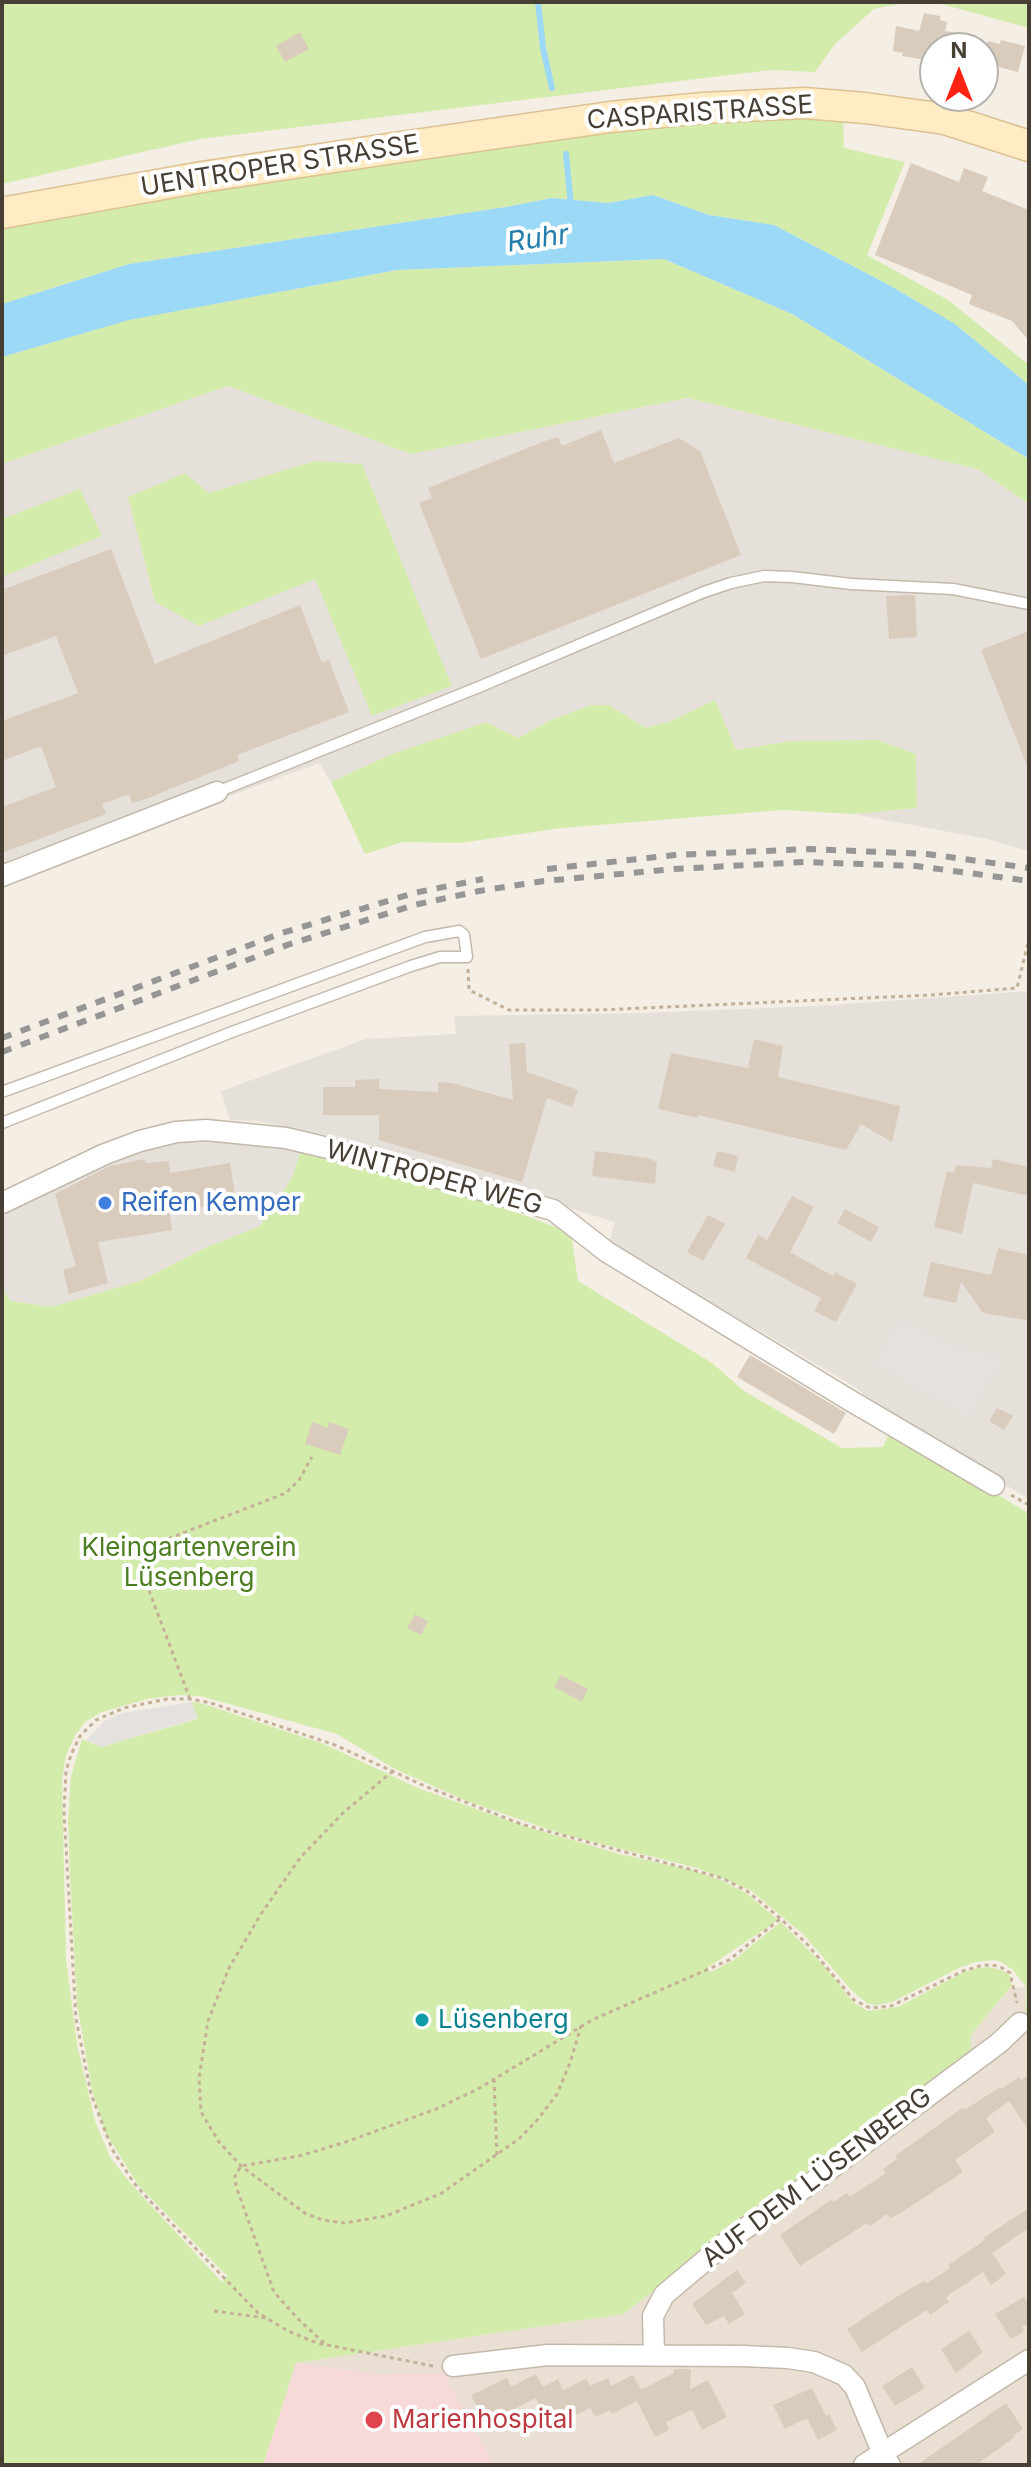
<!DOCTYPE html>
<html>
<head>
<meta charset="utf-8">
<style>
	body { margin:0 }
	#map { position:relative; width:1031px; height:2467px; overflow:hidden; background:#f4eee5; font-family:Inter,sans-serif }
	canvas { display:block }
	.frame { position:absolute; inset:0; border:4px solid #473e34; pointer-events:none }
	.north { position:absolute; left:919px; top:32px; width:80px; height:80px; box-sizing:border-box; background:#fff; border:2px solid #b5b2ae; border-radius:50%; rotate:0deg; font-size:22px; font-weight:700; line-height:32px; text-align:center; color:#473e34 }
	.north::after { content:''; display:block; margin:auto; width:28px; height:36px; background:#ff2112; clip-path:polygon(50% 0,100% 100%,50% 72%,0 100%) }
</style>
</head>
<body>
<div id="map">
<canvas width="1031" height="2467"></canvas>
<div class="frame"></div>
<div class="north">N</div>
</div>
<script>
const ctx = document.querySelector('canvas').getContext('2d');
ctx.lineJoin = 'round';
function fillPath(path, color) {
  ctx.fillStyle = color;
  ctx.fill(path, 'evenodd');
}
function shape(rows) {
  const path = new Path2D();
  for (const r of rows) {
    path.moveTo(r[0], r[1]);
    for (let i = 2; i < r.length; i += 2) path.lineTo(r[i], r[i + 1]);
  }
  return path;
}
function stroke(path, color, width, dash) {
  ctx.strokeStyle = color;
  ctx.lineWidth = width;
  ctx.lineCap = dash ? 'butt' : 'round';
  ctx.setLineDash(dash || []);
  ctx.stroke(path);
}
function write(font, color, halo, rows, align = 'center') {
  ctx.font = font + ' Inter,sans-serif';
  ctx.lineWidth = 8;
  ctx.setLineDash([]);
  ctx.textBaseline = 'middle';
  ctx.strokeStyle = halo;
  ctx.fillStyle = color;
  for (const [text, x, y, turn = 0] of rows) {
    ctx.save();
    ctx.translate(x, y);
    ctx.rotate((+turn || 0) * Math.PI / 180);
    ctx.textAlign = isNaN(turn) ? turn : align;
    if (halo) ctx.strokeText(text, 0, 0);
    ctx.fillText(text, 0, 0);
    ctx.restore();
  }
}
fillPath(shape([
	[1026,1987,1029,2025,1029,2465,263,2465,296,2363,623,2314,971,2056,971,2035,1010,1988]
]), '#e9e0d3');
fillPath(shape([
	[228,386,411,454,688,398,977,469,1029,504,1029,851,987,839,853,814,917,808,916,754,876,740,791,741,736,750,714,701,671,721,646,728,608,705,591,705,551,720,518,738,486,722,392,754,331,782,319,763,2,880,2,464],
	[1029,991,1029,1499,884,1412,855,1387,762,1332,684,1291,609,1242,615,1222,341,1138,258,1121,230,1120,221,1091,366,1039,456,1034,454,1016,641,1013,817,1006],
	[215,1138,301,1149,292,1178,261,1226,207,1247,140,1281,51,1307,11,1301,2,1289,2,1214,120,1153,170,1142]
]), '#e6e0da');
fillPath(shape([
	[296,2363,380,2374,444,2373,494,2465,263,2465]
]), '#f6d9d8');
fillPath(shape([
	[2,2,909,2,874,9,835,44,815,72,771,70,200,139,2,184],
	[934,2,1029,2,1029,28],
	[843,116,844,148,905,162,867,255,948,300,1029,365,1029,385,955,324,889,285,774,225,709,215,653,195,608,203,552,198,506,207,129,264,2,304,2,225,507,142,731,118],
	[664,259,792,314,1029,459,1029,504,977,469,688,398,411,454,228,386,2,464,2,357,128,320,397,270],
	[315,461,362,464,452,686,372,716,315,579,199,626,155,602,128,497,185,473,209,493],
	[80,489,102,536,2,577,2,519],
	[715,700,736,750,791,741,877,740,916,754,917,808,853,814,783,810,561,828,460,843,403,842,365,854,331,782,392,754,486,722,518,738,551,720,591,705,609,705,646,728,671,721],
	[301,1149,455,1189,571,1233,578,1281,712,1363,744,1391,842,1448,883,1447,889,1433,955,1468,1029,1514,1029,2025,1025,2021,1026,1987,1013,1970,1003,1963,995,1960,976,1962,961,1967,892,2002,876,2005,867,2003,854,1993,802,1933,750,1890,697,1868,562,1834,469,1802,393,1768,337,1734,200,1696,178,1695,147,1699,102,1712,85,1722,76,1734,66,1755,62,1780,66,1959,77,2044,95,2121,110,2157,131,2184,222,2282,227,2276,139,2186,105,2132,92,2090,77,2004,70,1875,68,1821,71,1776,82,1739,101,1747,197,1719,192,1702,204,1704,324,1744,418,1788,521,1825,620,1854,695,1871,721,1880,746,1893,778,1920,707,1968,711,1972,734,1960,781,1922,827,1969,854,2003,868,2011,898,2007,964,1972,978,1968,990,1967,1004,1971,1010,1976,1012,1985,971,2035,971,2056,623,2314,296,2363,263,2465,4,2465,2,2463,2,1289,11,1301,51,1307,140,1281,207,1247,260,1226,292,1178]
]), '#d4ecab');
fillPath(shape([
	[900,1321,943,1343,1001,1359,970,1417,874,1363],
	[192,1702,198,1718,101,1747,86,1740,106,1720,122,1713]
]), '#e5e1de');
fillPath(shape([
	[653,195,709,215,774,225,889,285,955,324,1029,385,1029,459,792,314,664,259,397,270,129,320,2,357,2,304,129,264,506,207,552,198,608,203]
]), '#9cd9f6');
stroke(shape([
	[538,2,543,48,552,88],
	[566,154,571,206]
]), '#9cd9f6', 6);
fillPath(shape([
	[924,13,940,16,940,20,947,22,945,31,957,33,954,48,935,48,935,51,927,50,925,60,902,56,903,53,893,51,896,26,919,31],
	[300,32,309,49,285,62,276,46],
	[1001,40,1025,46,1018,72,983,63,983,42,987,43,988,41,1000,44],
	[911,163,959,182,964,168,988,177,982,191,1029,210,1029,341,1012,321,969,304,972,295,875,255],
	[601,430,614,463,679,438,700,451,741,555,481,659,419,503,432,498,428,488,545,441,558,437,562,446],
	[111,549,155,664,300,605,322,663,329,660,349,712,237,755,239,761,146,799,132,803,129,794,102,804,106,814,2,853,2,807,56,787,41,746,2,761,2,721,78,693,56,636,2,656,2,590],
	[915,595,917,637,889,639,886,596],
	[1029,631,1029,768,1028,768,981,650],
	[754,1039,783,1046,778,1077,900,1106,892,1142,861,1124,846,1150,698,1115,698,1118,658,1109,671,1053,748,1068],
	[525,1043,527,1072,578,1090,572,1107,547,1098,522,1182,379,1140,379,1115,323,1115,323,1087,355,1087,355,1080,379,1079,379,1089,438,1092,438,1082,452,1083,513,1100,509,1044],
	[595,1151,648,1158,657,1162,655,1184,592,1176],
	[717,1151,738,1156,735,1172,713,1166],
	[145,1159,146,1163,169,1161,170,1173,230,1163,236,1202,169,1212,172,1230,98,1242,108,1283,69,1294,63,1270,76,1266,55,1194,110,1166],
	[993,1159,1029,1167,1029,1196,973,1183,962,1234,934,1227,947,1171,954,1173,956,1165,991,1168],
	[792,1196,814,1207,790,1252,833,1276,835,1272,857,1284,836,1322,814,1311,821,1298,746,1258,758,1235,767,1240],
	[845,1209,879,1227,871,1242,837,1223],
	[708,1215,725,1224,703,1261,687,1252],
	[998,1248,1029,1255,1029,1308,1026,1320,983,1313,961,1282,956,1303,923,1296,931,1262,991,1275],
	[750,1355,846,1413,834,1434,737,1377],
	[997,1408,1013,1416,1004,1430,989,1421],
	[312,1422,328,1428,329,1422,349,1429,340,1455,305,1444],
	[415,1614,428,1621,421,1635,407,1628],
	[561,1675,588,1689,582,1702,554,1687],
	[1029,2075,1029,2131,1009,2101,986,2118,995,2132,955,2160,963,2172,899,2214,890,2218,887,2214,870,2226,867,2223,800,2266,780,2235,831,2200,833,2202,847,2193,850,2197,886,2173,883,2169,897,2159,895,2156,962,2108,966,2109,1000,2087,1001,2089,1019,2077,1021,2080],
	[1029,2208,1029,2228,992,2253,1006,2274,991,2285,983,2272,946,2297,949,2302,930,2315,927,2310,862,2352,847,2329,896,2297,924,2281,926,2284,950,2268,948,2265,985,2240,983,2238],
	[737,2270,746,2283,732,2293,745,2314,729,2324,724,2316,706,2325,692,2304],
	[1024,2297,1029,2305,1029,2323,1022,2327,1024,2330,1019,2335,1011,2339,995,2314],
	[969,2331,983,2352,956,2373,941,2349],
	[912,2367,925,2388,895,2406,882,2386],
	[674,2369,691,2369,690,2389,708,2380,727,2417,702,2430,692,2410,666,2422,669,2430,655,2437,637,2401,612,2414,610,2410,595,2417,590,2408,558,2423,553,2411,544,2415,536,2398,485,2424,471,2395,507,2378,511,2387,536,2374,543,2387,558,2379,563,2390,586,2379,590,2386,608,2378,611,2386,633,2375,641,2390,674,2373],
	[812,2388,826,2416,829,2414,837,2430,818,2440,807,2418,785,2429,773,2405],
	[1006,2403,1023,2429,1014,2435,1015,2437,976,2465,917,2465]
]), '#daccbd');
const service = shape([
	[217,792,479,687,704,592,731,583,764,576,792,577,851,584,953,589,1029,604],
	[2,1092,425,937,459,931,464,935,467,957,440,957,411,966,232,1032,2,1123]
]);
const minor = shape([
	[2,876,217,792],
	[2,1203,105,1154,140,1141,176,1132,206,1130,286,1138,349,1153,553,1210,607,1252,846,1398,994,1485],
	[654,2354,653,2316,664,2295,734,2236,810,2184,999,2043,1020,2023],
	[453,2366,548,2355,743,2356,788,2358,814,2362,844,2375,855,2387,883,2454,890,2465],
	[864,2465,1029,2360]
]);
const secondary = shape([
	[2,213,202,177,394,148,610,117,703,108,804,103,865,108,945,119,1029,146]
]);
stroke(service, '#c3b8aa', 13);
stroke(minor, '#c3b8aa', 23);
stroke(secondary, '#dcc293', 33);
stroke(shape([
	[468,969,469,990,509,1010,599,1010,931,995,1017,988,1029,939],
	[1011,1495,1029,1505],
	[190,1699,142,1572,142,1557,145,1551,162,1541,286,1493,299,1480,312,1457],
	[393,1771,344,1812,300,1858,261,1914,229,1968,208,2021,199,2078,201,2112,219,2142,241,2166,306,2214,323,2220,344,2223,386,2216,442,2193,520,2138,538,2119,557,2094,570,2063,581,2026],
	[494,2079,497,2155],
	[214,2311,266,2318],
	[324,2343,297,2318,274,2292,236,2186,235,2176,241,2166,299,2156,346,2142,436,2109,478,2089,592,2020,729,1960,780,1919],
	[433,2366,317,2343,288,2331,258,2313,151,2202,134,2183,112,2149,91,2094,76,2019,64,1812,66,1771,71,1755,80,1736,96,1720,124,1708,167,1699,190,1699,211,1703,335,1745,427,1787,521,1824,722,1878,747,1891,781,1919,807,1944,854,2000,870,2008,891,2006,963,1971,983,1965,999,1966,1010,1973,1017,2003]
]), '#c4b097', 3, [4, 4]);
stroke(service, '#fff', 10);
stroke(minor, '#fff', 20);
stroke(secondary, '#ffecc5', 30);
stroke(shape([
	[547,869,675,855,809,849,927,854,1029,868],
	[2,1038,282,933,414,893,483,879],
	[2,1052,290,944,414,905,479,891,544,881,674,869,805,862,916,866,1029,881]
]), '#969696', 6, [10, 10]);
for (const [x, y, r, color] of [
	[105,1203,8,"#3f7fe0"],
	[422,2020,8,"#0f9aa8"],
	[374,2420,10,"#e0444e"]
]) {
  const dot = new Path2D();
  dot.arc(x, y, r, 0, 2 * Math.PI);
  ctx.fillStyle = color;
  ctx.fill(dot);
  stroke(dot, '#fff', 3);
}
write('26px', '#473e34', '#fff', [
	["CASPARISTRASSE",700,113,-4],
	["UENTROPER STRASSE",280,166,-9],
	["WINTROPER WEG",434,1178,15],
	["AUF DEM LÜSENBERG",817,2178,-37]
]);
write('26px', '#366cbe', '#fff', [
	["Reifen Kemper",121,1203]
], 'left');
write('26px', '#4d7e22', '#fff', [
	["Kleingartenverein",189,1548],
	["Lüsenberg",189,1578]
]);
write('26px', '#0d838f', '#fff', [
	["Lüsenberg",438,2020]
], 'left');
write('26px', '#be3a42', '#fff', [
	["Marienhospital",392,2420]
], 'left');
write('italic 28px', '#227dac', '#fff', [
	["Ruhr",538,239,-8]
]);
</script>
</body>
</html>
